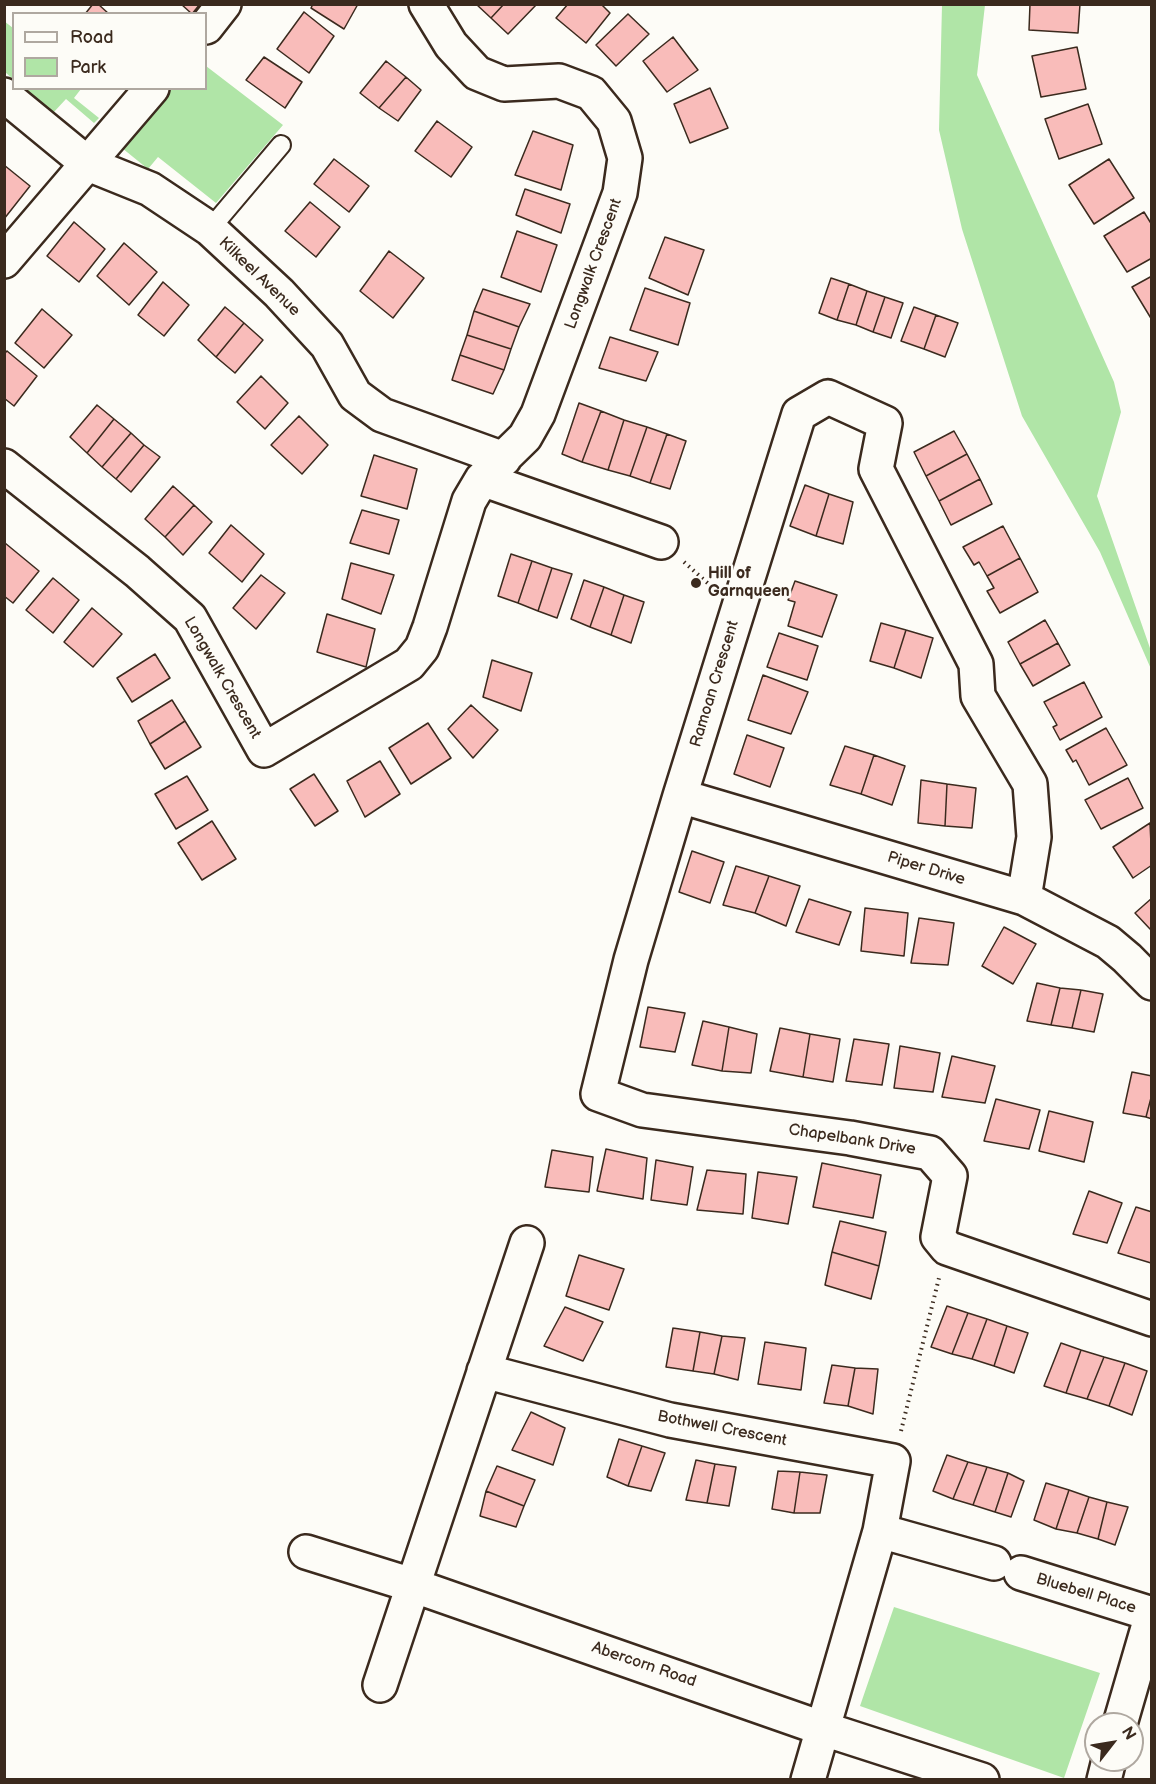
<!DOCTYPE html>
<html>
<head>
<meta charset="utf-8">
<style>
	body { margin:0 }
	#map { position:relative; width:1156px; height:1784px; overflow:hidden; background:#fdfcf7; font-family:"Balsamiq Sans",sans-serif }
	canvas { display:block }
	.frame { position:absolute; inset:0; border:6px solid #3b2a1e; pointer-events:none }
	.legend { position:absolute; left:12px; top:12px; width:195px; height:78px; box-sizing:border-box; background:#fdfcf7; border:2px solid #afa8a0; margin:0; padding:8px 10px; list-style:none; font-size:18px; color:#3b2a1e }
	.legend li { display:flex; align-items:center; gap:12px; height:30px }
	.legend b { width:30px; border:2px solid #afa8a0 }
	.north { position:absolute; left:1084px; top:1712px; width:60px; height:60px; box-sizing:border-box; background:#fdfcf7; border:2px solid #afa8a0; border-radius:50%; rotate:59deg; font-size:16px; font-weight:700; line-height:24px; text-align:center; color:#3b2a1e }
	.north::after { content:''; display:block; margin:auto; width:21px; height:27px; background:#3b2a1e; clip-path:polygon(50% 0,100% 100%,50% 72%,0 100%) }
</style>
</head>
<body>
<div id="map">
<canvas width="1156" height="1784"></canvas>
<div class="frame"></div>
<ul class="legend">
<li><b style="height:8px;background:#fdfcf7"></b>Road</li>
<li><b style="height:16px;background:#b0e5a7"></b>Park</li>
</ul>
<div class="north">N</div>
</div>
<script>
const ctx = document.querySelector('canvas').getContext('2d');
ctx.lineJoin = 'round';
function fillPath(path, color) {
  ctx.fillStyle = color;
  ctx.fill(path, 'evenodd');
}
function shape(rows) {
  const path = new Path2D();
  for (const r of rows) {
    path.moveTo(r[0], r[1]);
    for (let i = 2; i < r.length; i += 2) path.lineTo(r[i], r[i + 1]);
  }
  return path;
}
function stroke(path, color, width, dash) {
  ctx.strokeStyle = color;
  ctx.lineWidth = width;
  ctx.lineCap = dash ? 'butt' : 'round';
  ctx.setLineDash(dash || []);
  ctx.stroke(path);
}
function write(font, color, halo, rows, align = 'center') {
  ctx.font = font + ' "Balsamiq Sans",sans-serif';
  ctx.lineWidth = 5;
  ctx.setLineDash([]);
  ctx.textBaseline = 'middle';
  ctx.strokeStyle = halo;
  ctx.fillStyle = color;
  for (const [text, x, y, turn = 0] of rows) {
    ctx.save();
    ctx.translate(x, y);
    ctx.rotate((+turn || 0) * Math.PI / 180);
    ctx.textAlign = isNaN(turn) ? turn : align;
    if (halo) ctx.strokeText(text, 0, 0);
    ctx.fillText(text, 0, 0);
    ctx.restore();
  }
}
fillPath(shape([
	[942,5,985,5,977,75,1114,382,1121,412,1097,496,1151,651,1151,669,1100,552,1022,416,962,229,939,130],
	[4,21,13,28,13,79,5,72],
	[206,66,283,125,216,203,158,157,148,169,117,144,156,89,206,88],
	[24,89,81,89,74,98,99,118,94,123,66,99,53,113],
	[894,1607,1100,1673,1064,1778,860,1706]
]), '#b0e5a7');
const building = shape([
	[93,4,98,4,109,14,85,14,93,4],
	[181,4,200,4,192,14,181,4],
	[313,4,358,4,344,29,311,8,313,4],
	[476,4,504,4,491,18,476,4],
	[504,4,537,4,508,34,491,18,504,4],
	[568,4,601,4,610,13,586,43,556,18,568,4],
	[1030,4,1080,4,1078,33,1029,30,1030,4],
	[304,12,334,36,309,73,277,49,304,12],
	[628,14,649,34,616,66,596,45,628,14],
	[673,37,698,70,667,92,643,61,673,37],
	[1077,47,1086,89,1041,97,1032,56,1077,47],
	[264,57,302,82,285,108,246,80,264,57],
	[386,61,406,77,379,108,360,93,386,61],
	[406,77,421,90,398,121,379,108,406,77],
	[710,88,728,128,690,143,674,104,710,88],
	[1088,104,1102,144,1059,159,1045,119,1088,104],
	[437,121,472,147,451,177,415,151,437,121],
	[533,131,573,145,561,190,515,175,533,131],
	[334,159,369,186,349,212,314,184,334,159],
	[1109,159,1134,198,1094,224,1069,185,1109,159],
	[4,165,30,186,4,219,4,165],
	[525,189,570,204,561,233,516,215,525,189],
	[310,202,340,227,316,257,285,231,310,202],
	[1144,212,1152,225,1152,258,1127,272,1104,236,1144,212],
	[74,222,105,249,79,282,47,256,74,222],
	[517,231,557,245,541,292,501,277,517,231],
	[665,237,704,250,688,295,649,278,665,237],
	[124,243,157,272,129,305,97,276,124,243],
	[389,251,424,278,393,318,360,291,389,251],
	[1152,276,1152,320,1132,287,1152,276],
	[831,278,849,284,837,320,819,313,831,278],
	[163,282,189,305,164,336,138,315,163,282],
	[849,284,867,291,856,325,837,320,849,284],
	[645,288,690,303,678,345,630,330,645,288],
	[483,289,530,304,519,327,474,311,483,289],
	[867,291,885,297,873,332,856,325,867,291],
	[885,297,903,303,891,338,873,332,885,297],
	[225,307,244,323,216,357,198,340,225,307],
	[914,307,936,315,924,349,901,341,914,307],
	[42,309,72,335,44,368,15,343,42,309],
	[474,311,519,327,511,349,467,335,474,311],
	[936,315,958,323,945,357,924,349,936,315],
	[244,323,263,340,235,373,216,357,244,323],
	[467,335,511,349,504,370,460,355,467,335],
	[610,337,658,352,646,381,599,368,610,337],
	[7,351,37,376,14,406,4,398,4,354,7,351],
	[460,355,504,370,493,394,452,380,460,355],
	[261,376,288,403,265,429,237,402,261,376],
	[579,403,601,411,582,462,562,454,579,403],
	[97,405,114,419,87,453,70,437,97,405],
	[601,411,624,420,608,470,582,462,601,411],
	[299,416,328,445,302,474,271,445,299,416],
	[114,419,131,433,102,467,87,453,114,419],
	[624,420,647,427,630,476,608,470,624,420],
	[647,427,667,434,650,483,630,476,647,427],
	[954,431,967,454,926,476,914,452,954,431],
	[131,433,144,445,116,479,102,467,131,433],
	[667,434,686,441,670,489,650,483,667,434],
	[144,445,160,457,131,492,116,479,144,445],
	[967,454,980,479,939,501,926,476,967,454],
	[374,455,417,469,407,509,361,496,374,455],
	[980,479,992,504,951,525,939,501,980,479],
	[805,485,829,494,816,536,790,526,805,485],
	[173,486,194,505,165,537,145,519,173,486],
	[829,494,853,502,843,544,816,536,829,494],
	[194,505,212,522,183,555,165,537,194,505],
	[362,510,399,520,389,554,350,543,362,510],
	[231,525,264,554,242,582,209,553,231,525],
	[1003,526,1020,558,987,576,979,562,974,565,963,547,1003,526],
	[5,543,39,571,13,603,4,596,5,543],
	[511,554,532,561,518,603,498,596,511,554],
	[1020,558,1038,592,1000,613,987,591,994,588,987,576,1020,558],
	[532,561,552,568,538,611,518,603,532,561],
	[351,563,394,575,381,614,342,599,351,563],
	[552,568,572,574,557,618,538,611,552,568],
	[261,575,285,593,256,629,233,608,261,575],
	[53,578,79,600,53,633,26,610,53,578],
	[584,580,604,587,590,627,571,619,584,580],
	[795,581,837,595,822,637,788,626,795,602,788,600,795,581],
	[604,587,624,595,611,635,590,627,604,587],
	[624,595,644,602,631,643,611,635,624,595],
	[92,608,122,634,93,667,64,642,92,608],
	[327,614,375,629,366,667,317,652,327,614],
	[1045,620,1058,643,1020,664,1008,642,1045,620],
	[881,623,906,630,894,668,870,661,881,623],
	[906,630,933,638,921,678,894,668,906,630],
	[779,633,818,646,807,680,767,667,779,633],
	[1058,643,1070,665,1033,686,1020,664,1058,643],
	[155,654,170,678,132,702,117,678,155,654],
	[492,660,532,673,521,711,483,697,492,660],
	[763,675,808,692,791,734,748,720,763,675],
	[1084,682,1102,717,1060,740,1053,727,1057,725,1044,702,1084,682],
	[172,700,185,721,150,744,138,721,172,700],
	[471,705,498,730,473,758,448,729,471,705],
	[185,721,201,747,165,769,150,744,185,721],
	[428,723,451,758,411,784,389,748,428,723],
	[1106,728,1127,765,1089,785,1076,760,1073,762,1066,750,1106,728],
	[747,735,784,748,770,787,734,774,747,735],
	[845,746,874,755,861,794,830,785,845,746],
	[874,755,905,766,892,805,861,794,874,755],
	[380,761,400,794,365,817,347,781,380,761],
	[314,774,338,811,315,826,290,789,314,774],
	[187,776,208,810,176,829,155,794,187,776],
	[1128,778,1143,808,1101,829,1085,800,1128,778],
	[921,780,947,784,945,826,918,823,921,780],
	[947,784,976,788,972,828,945,826,947,784],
	[212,821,236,859,202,880,178,843,212,821],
	[1150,823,1152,865,1133,878,1113,847,1150,823],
	[692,851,724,862,710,903,679,892,692,851],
	[736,866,769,876,755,913,723,905,736,866],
	[769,876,800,886,786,926,755,913,769,876],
	[1152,898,1152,928,1150,929,1135,913,1152,898],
	[809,899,851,912,839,945,796,932,809,899],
	[865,908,908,913,904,956,861,951,865,908],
	[919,918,954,923,948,965,911,963,919,918],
	[1004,927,1036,944,1013,984,982,966,1004,927],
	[1037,983,1060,988,1051,1025,1027,1021,1037,983],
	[1060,988,1081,990,1072,1028,1051,1025,1060,988],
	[1081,990,1103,994,1094,1032,1072,1028,1081,990],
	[648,1007,685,1013,675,1052,640,1047,648,1007],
	[703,1021,729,1027,722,1071,692,1065,703,1021],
	[729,1027,757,1034,751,1073,722,1071,729,1027],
	[780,1028,810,1034,803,1077,770,1071,780,1028],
	[810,1034,840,1039,833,1082,803,1077,810,1034],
	[854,1039,889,1044,882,1085,846,1081,854,1039],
	[900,1046,940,1053,933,1092,894,1088,900,1046],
	[952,1056,995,1066,985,1103,942,1097,952,1056],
	[1132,1072,1152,1076,1152,1094,1146,1117,1123,1113,1132,1072],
	[1152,1094,1152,1119,1146,1117,1152,1094],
	[996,1099,1040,1110,1029,1149,984,1141,996,1099],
	[1049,1111,1093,1122,1084,1162,1039,1151,1049,1111],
	[606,1149,647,1158,643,1199,597,1191,606,1149],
	[552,1150,593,1157,589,1192,545,1187,552,1150],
	[656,1160,693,1167,687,1205,651,1200,656,1160],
	[822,1163,881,1175,873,1218,813,1207,822,1163],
	[707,1170,746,1174,743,1214,697,1210,707,1170],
	[758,1172,797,1177,788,1224,752,1218,758,1172],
	[1089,1191,1122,1203,1107,1243,1073,1234,1089,1191],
	[1136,1207,1152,1212,1151,1263,1118,1253,1136,1207],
	[840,1221,886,1232,879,1266,832,1252,840,1221],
	[832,1252,879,1266,871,1299,825,1285,832,1252],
	[579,1255,624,1269,609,1310,566,1296,579,1255],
	[947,1306,968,1313,952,1354,931,1347,947,1306],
	[565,1307,603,1322,583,1361,544,1346,565,1307],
	[968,1313,987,1319,972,1359,952,1354,968,1313],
	[987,1319,1007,1326,994,1366,972,1359,987,1319],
	[1007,1326,1028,1333,1014,1373,994,1366,1007,1326],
	[673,1328,700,1332,693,1371,666,1367,673,1328],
	[700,1332,722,1336,714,1374,693,1371,700,1332],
	[722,1336,745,1338,738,1380,714,1374,722,1336],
	[765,1342,806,1348,801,1390,758,1384,765,1342],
	[1061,1343,1081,1350,1066,1393,1044,1386,1061,1343],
	[1081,1350,1104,1357,1087,1399,1066,1393,1081,1350],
	[1104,1357,1125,1363,1109,1406,1087,1399,1104,1357],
	[1125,1363,1147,1371,1132,1415,1109,1406,1125,1363],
	[832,1365,855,1368,848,1406,824,1403,832,1365],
	[855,1368,878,1369,873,1414,848,1406,855,1368],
	[531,1412,565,1428,553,1465,512,1450,531,1412],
	[619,1439,642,1446,628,1486,607,1477,619,1439],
	[642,1446,665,1453,651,1491,628,1486,642,1446],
	[947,1455,968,1462,953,1499,933,1491,947,1455],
	[696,1460,715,1464,707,1503,686,1500,696,1460],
	[968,1462,987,1467,973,1505,953,1499,968,1462],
	[715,1464,736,1467,729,1506,707,1503,715,1464],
	[497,1466,535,1480,524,1506,486,1491,497,1466],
	[987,1467,1008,1473,995,1512,973,1505,987,1467],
	[778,1471,800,1472,794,1513,772,1509,778,1471],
	[800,1472,827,1475,820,1513,794,1513,800,1472],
	[1008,1473,1024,1481,1011,1517,995,1512,1008,1473],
	[1046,1483,1069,1490,1056,1529,1034,1520,1046,1483],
	[1069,1490,1089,1497,1077,1533,1056,1529,1069,1490],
	[486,1491,524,1506,516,1527,480,1516,486,1491],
	[1089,1497,1107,1502,1098,1539,1077,1533,1089,1497],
	[1107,1502,1128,1507,1115,1545,1098,1539,1107,1502]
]);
fillPath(building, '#f9bcba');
stroke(building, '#3b2a1e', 1.5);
const service = shape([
	[210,229,281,145]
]);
const minor = shape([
	[206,27,224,4],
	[4,95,88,164,150,189,210,229,279,293,327,345,355,395,382,415,504,459],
	[4,261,152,88],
	[4,466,137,571,190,618,264,750,409,664,422,648,430,627,469,501,482,479,525,437,538,414,620,193,625,158,614,121,591,93,559,81,504,84,477,73,451,45,426,4],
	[482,479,661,542],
	[680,796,1024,898,1108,942,1127,958,1152,983],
	[1024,898,1034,837,1030,784,978,696,976,664,876,469,885,423,828,397,799,414,680,796,631,960,598,1094,642,1110,850,1138,930,1153,950,1176,938,1237,947,1248,1152,1319],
	[484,1371,670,1420,893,1461,880,1531,808,1780],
	[880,1531,994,1563],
	[306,1552,412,1585,824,1729,982,1780],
	[1021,1573,1152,1614,1120,1724],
	[380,1685,527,1243],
	[1104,1780,1109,1760]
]);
stroke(service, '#3b2a1e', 22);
stroke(minor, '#3b2a1e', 38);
stroke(shape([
	[684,562,712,587],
	[901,1431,939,1278]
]), '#3b2a1e', 4, [1.5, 4.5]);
stroke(service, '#fdfcf7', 18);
stroke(minor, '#fdfcf7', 33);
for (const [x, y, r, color] of [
	[696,583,6,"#3b2a1e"]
]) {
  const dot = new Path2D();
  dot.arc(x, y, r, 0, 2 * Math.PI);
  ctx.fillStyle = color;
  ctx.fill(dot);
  stroke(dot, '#fdfcf7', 2);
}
write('16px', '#3b2a1e', '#fdfcf7', [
	["Longwalk Crescent",594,264,-70],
	["Kilkeel Avenue",259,277,44],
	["Longwalk Crescent",222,678,60],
	["Ramoan Crescent",715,684,-73],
	["Piper Drive",926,869,17],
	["Chapelbank Drive",852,1140,9],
	["Bothwell Crescent",722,1429,11],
	["Bluebell Place",1086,1594,17],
	["Abercorn Road",644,1665,19]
]);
write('bold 16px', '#3b2a1e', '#fdfcf7', [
	["Hill of",708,574],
	["Garnqueen",708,592]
], 'left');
</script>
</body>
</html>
